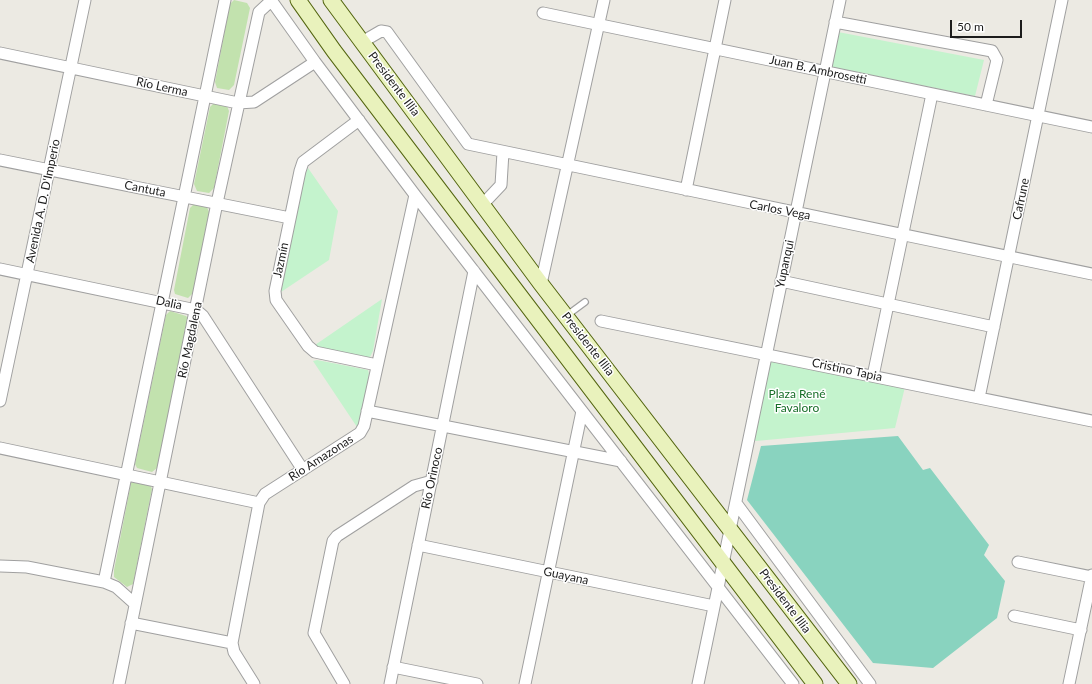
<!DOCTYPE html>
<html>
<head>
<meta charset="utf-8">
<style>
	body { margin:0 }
	#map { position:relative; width:1092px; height:684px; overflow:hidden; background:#eceae3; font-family:Lato,sans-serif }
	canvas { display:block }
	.scale { position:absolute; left:950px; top:20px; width:72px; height:18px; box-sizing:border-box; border:2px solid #1c1c1c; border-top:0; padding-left:5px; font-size:12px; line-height:14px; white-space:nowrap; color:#1c1c1c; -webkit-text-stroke:3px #fff; paint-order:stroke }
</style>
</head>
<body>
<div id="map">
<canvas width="1092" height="684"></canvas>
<div class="scale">50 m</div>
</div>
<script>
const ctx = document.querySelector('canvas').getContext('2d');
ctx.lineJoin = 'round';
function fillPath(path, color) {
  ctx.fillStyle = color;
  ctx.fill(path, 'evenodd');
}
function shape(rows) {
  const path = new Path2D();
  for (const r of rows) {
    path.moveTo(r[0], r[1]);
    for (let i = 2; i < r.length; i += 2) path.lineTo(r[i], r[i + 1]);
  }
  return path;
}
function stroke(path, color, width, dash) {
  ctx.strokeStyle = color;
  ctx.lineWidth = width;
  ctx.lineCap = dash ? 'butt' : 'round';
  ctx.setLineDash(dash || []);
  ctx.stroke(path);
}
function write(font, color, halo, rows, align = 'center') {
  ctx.font = font + ' Lato,sans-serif';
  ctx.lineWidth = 3;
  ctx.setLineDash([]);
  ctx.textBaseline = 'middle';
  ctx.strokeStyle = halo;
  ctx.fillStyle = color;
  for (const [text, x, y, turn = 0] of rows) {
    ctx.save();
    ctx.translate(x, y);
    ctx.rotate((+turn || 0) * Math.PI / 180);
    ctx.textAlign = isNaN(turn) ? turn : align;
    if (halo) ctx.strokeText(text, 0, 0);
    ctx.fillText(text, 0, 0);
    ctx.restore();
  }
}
fillPath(shape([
	[234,0,247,3,250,8,234,85,229,90,217,88,215,82,230,4],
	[214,103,227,106,229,111,214,188,209,193,197,191,194,184,210,107],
	[194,204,207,207,209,212,193,293,188,298,175,294,174,290,190,208],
	[170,311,186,316,189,319,157,468,152,472,137,468,135,464,166,315],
	[134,481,150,484,152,489,133,584,127,587,114,577,114,570,131,483]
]), '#c2e2ae');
fillPath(shape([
	[838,32,984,60,975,96,832,67],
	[308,168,338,211,329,260,281,292,304,176],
	[382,299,373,351,370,357,366,359,320,350,315,345],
	[769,358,905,387,895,428,756,441,751,440],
	[317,360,368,370,369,374,361,420,357,427,313,361]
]), '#c4f3cd');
fillPath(shape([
	[898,436,923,470,930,468,989,545,984,555,1005,581,997,618,933,668,873,663,747,500,761,446]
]), '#89d3bf');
const lane = shape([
	[566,316,585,302]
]);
const street = shape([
	[271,0,315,62,415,195,793,684],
	[543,13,1092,127],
	[835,22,992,51,997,60,986,105],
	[362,42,381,31,387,32,468,144,1092,274],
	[0,53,238,103,254,102,315,62],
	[359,120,303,162,300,171,275,291,276,300,308,346,315,352,377,365],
	[0,160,290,218],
	[686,190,725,0],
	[483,204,501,185,503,152],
	[0,269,196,310,203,316,303,470],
	[781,281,994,327],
	[541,284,604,0],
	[601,321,1092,421],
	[873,376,932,94],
	[979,398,1062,0],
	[0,401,85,0],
	[367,411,621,461],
	[0,448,259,503],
	[736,503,870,684],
	[418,545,714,606],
	[1018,562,1092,577],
	[0,566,27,567,104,582,116,587,135,604],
	[104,582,225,0],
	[1014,616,1081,630],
	[131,623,232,643],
	[393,667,477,684],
	[119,684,217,203,259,12,272,0],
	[254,684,234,652,232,643,259,503,265,494,360,433,364,426,415,195],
	[344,684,314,633,333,541,337,536,414,486,432,481],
	[390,684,474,271],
	[525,684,582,411],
	[698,684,840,0],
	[1069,684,1092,575]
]);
const secondary = shape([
	[298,0,334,51,815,684],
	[331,0,541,284,849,684]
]);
stroke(lane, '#a0a0a0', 8);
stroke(street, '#a0a0a0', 13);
stroke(secondary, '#546610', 17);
stroke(lane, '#fff', 5.5);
stroke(street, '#fff', 11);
stroke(secondary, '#e9f2bc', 15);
write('12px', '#1c1c1c', '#fff', [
	["Juan B. Ambrosetti",818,70,12],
	["Presidente Illia",394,84,53],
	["Río Lerma",162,87,12],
	["Cantuta",145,189,11],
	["Cafrune",1021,199,-78],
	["Avenida A. D. D'Imperio",43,201,-78],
	["Carlos Vega",780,210,11],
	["Jazmín",281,260,-78],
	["Yupanqui",785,264,-78],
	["Dalia",169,303,12],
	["Río Magdalena",190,340,-78],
	["Presidente Illia",588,344,52],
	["Cristino Tapia",847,370,12],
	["Río Amazonas",321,458,-33],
	["Río Orinoco",432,478,-78],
	["Guayana",566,576,12],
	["Presidente Illia",785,601,53]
]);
write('12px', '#176e28', '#fff', [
	["Plaza René",797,394],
	["Favaloro",797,408]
]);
</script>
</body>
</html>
